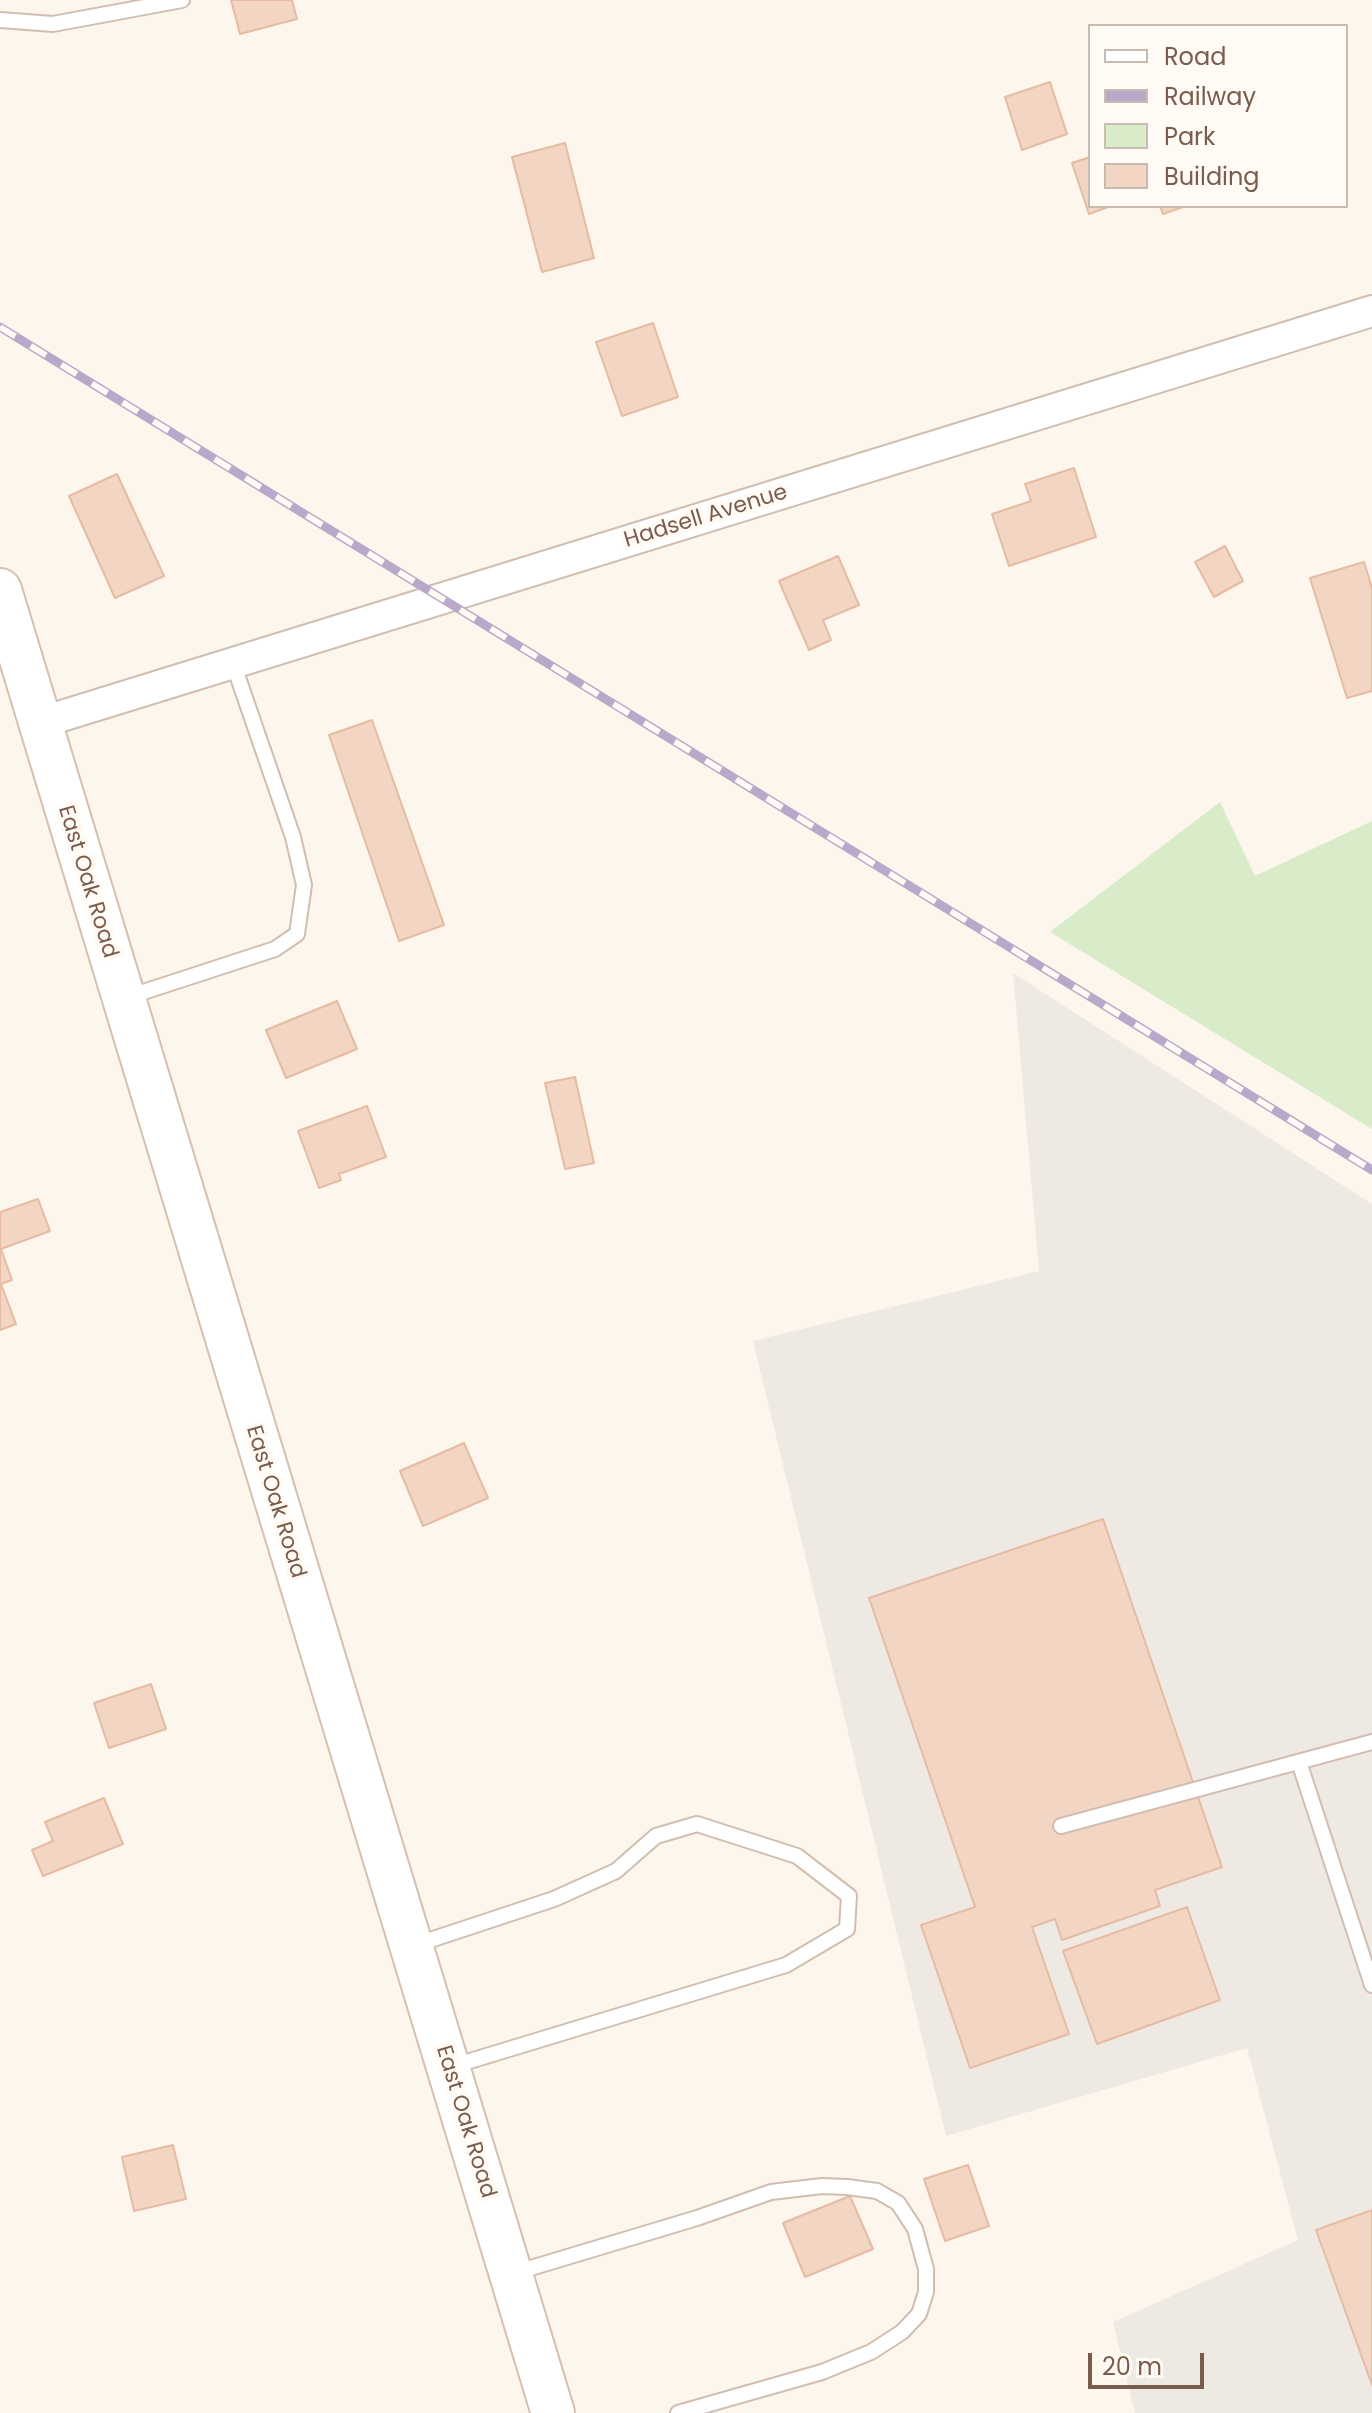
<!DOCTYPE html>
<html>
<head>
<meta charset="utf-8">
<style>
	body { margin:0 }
	#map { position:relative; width:1372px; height:2413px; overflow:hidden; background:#fdf6ec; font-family:Poppins,sans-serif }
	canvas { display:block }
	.legend { position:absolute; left:1088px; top:24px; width:260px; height:184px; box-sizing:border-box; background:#fffaf3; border:2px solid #cabbb1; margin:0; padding:10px 14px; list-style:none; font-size:24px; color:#7a5c4d }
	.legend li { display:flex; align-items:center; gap:16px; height:40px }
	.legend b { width:40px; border:2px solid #cabbb1 }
	.scale { position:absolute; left:1088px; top:2353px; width:116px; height:36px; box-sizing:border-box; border:4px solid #7a5c4d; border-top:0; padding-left:10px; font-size:24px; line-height:28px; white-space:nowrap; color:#7a5c4d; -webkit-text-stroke:6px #fffaf3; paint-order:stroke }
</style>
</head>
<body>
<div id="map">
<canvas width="1372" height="2413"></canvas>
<ul class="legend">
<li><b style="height:10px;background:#fff"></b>Road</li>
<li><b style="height:10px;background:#b9a8c9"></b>Railway</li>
<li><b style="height:22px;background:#d8ecc9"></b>Park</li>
<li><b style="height:22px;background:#f3d5c3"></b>Building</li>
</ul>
<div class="scale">20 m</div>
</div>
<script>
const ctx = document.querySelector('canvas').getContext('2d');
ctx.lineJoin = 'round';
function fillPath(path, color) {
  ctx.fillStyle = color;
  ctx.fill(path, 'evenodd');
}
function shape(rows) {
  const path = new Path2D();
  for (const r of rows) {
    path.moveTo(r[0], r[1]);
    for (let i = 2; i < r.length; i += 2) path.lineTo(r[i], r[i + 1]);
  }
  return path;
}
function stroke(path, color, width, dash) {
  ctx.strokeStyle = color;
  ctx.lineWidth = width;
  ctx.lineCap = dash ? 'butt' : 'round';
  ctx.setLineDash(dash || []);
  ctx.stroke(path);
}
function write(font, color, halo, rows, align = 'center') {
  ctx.font = font + ' Poppins,sans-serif';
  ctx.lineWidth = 8;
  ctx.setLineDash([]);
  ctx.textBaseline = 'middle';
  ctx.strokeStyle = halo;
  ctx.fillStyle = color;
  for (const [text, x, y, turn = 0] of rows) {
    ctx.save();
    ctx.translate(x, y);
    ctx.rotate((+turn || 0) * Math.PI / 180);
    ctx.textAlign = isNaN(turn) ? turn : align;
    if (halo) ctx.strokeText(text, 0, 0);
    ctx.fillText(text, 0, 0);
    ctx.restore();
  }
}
fillPath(shape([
	[1013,973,1372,1204,1372,2413,1135,2413,1113,2322,1298,2240,1247,2048,946,2136,753,1341,1039,1271]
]), '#efe9e4');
fillPath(shape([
	[1220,802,1255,876,1372,821,1372,1129,1050,932]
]), '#d8ecc9');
const building = shape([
	[231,0,292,0,297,19,240,34,231,0],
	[1050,82,1067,134,1022,150,1005,97,1050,82],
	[565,143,594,258,542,272,512,157,565,143],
	[1090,157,1090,206,1111,206,1089,214,1072,163,1090,157],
	[1160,206,1186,206,1163,214,1160,206],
	[653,323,678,397,622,416,596,342,653,323],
	[1074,468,1096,537,1009,566,992,514,1031,501,1025,484,1074,468],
	[117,474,164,576,115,598,69,496,117,474],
	[1225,546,1243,581,1214,597,1195,562,1225,546],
	[838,556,859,605,823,620,831,640,809,650,779,581,838,556],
	[1364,562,1372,588,1372,691,1347,698,1310,578,1364,562],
	[372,720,444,925,399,941,329,735,372,720],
	[337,1001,357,1049,286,1078,266,1030,337,1001],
	[575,1077,594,1163,565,1169,545,1083,575,1077],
	[367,1106,386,1157,339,1174,341,1180,319,1188,298,1131,367,1106],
	[38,1199,50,1231,1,1249,12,1280,1,1284,16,1324,0,1330,0,1212,38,1199],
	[464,1443,488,1498,423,1526,400,1471,464,1443],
	[1103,1519,1222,1867,1155,1890,1160,1906,1062,1940,1055,1919,1032,1927,1069,2034,970,2068,921,1925,975,1907,869,1598,1103,1519],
	[151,1684,166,1729,109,1748,94,1703,151,1684],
	[104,1798,123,1844,43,1876,32,1850,53,1841,45,1822,104,1798],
	[1187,1907,1220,2000,1097,2044,1063,1951,1187,1907],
	[173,2145,186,2199,134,2211,122,2157,173,2145],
	[968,2165,989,2226,945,2241,924,2179,968,2165],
	[850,2196,873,2249,805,2277,783,2223,850,2196],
	[1372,2210,1372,2385,1316,2230,1372,2210]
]);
fillPath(building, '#f3d5c3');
stroke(building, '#e6bba3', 2);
const lane = shape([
	[0,20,53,24,182,0],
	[128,997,275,949,297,934,304,885,293,837,233,663],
	[1299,1762,1372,1985],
	[1061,1826,1372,1742],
	[415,1945,554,1899,616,1871,656,1836,697,1824,797,1856,849,1896,847,1929,786,1965,450,2067],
	[514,2273,697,2218,771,2192,822,2186,847,2187,877,2191,898,2203,915,2229,926,2269,926,2292,919,2314,902,2332,871,2352,822,2372,678,2413]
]);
const street = shape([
	[39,723,1372,311]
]);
const secondary = shape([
	[0,590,553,2413]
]);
stroke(lane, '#d1beb0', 18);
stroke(street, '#d1beb0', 34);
stroke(secondary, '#d6c0b0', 46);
stroke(lane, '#fff', 14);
stroke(street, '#fff', 30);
stroke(secondary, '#fff', 42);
const rail = shape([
	[0,327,1372,1170]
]);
stroke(rail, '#b9a8c9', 9);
stroke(rail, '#fffaf3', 6, [18]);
write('22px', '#7a5c4d', '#fffaf3', [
	["Hadsell Avenue",706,517,-17],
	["East Oak Road",87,882,73],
	["East Oak Road",275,1502,73],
	["East Oak Road",465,2122,73]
]);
</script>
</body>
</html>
